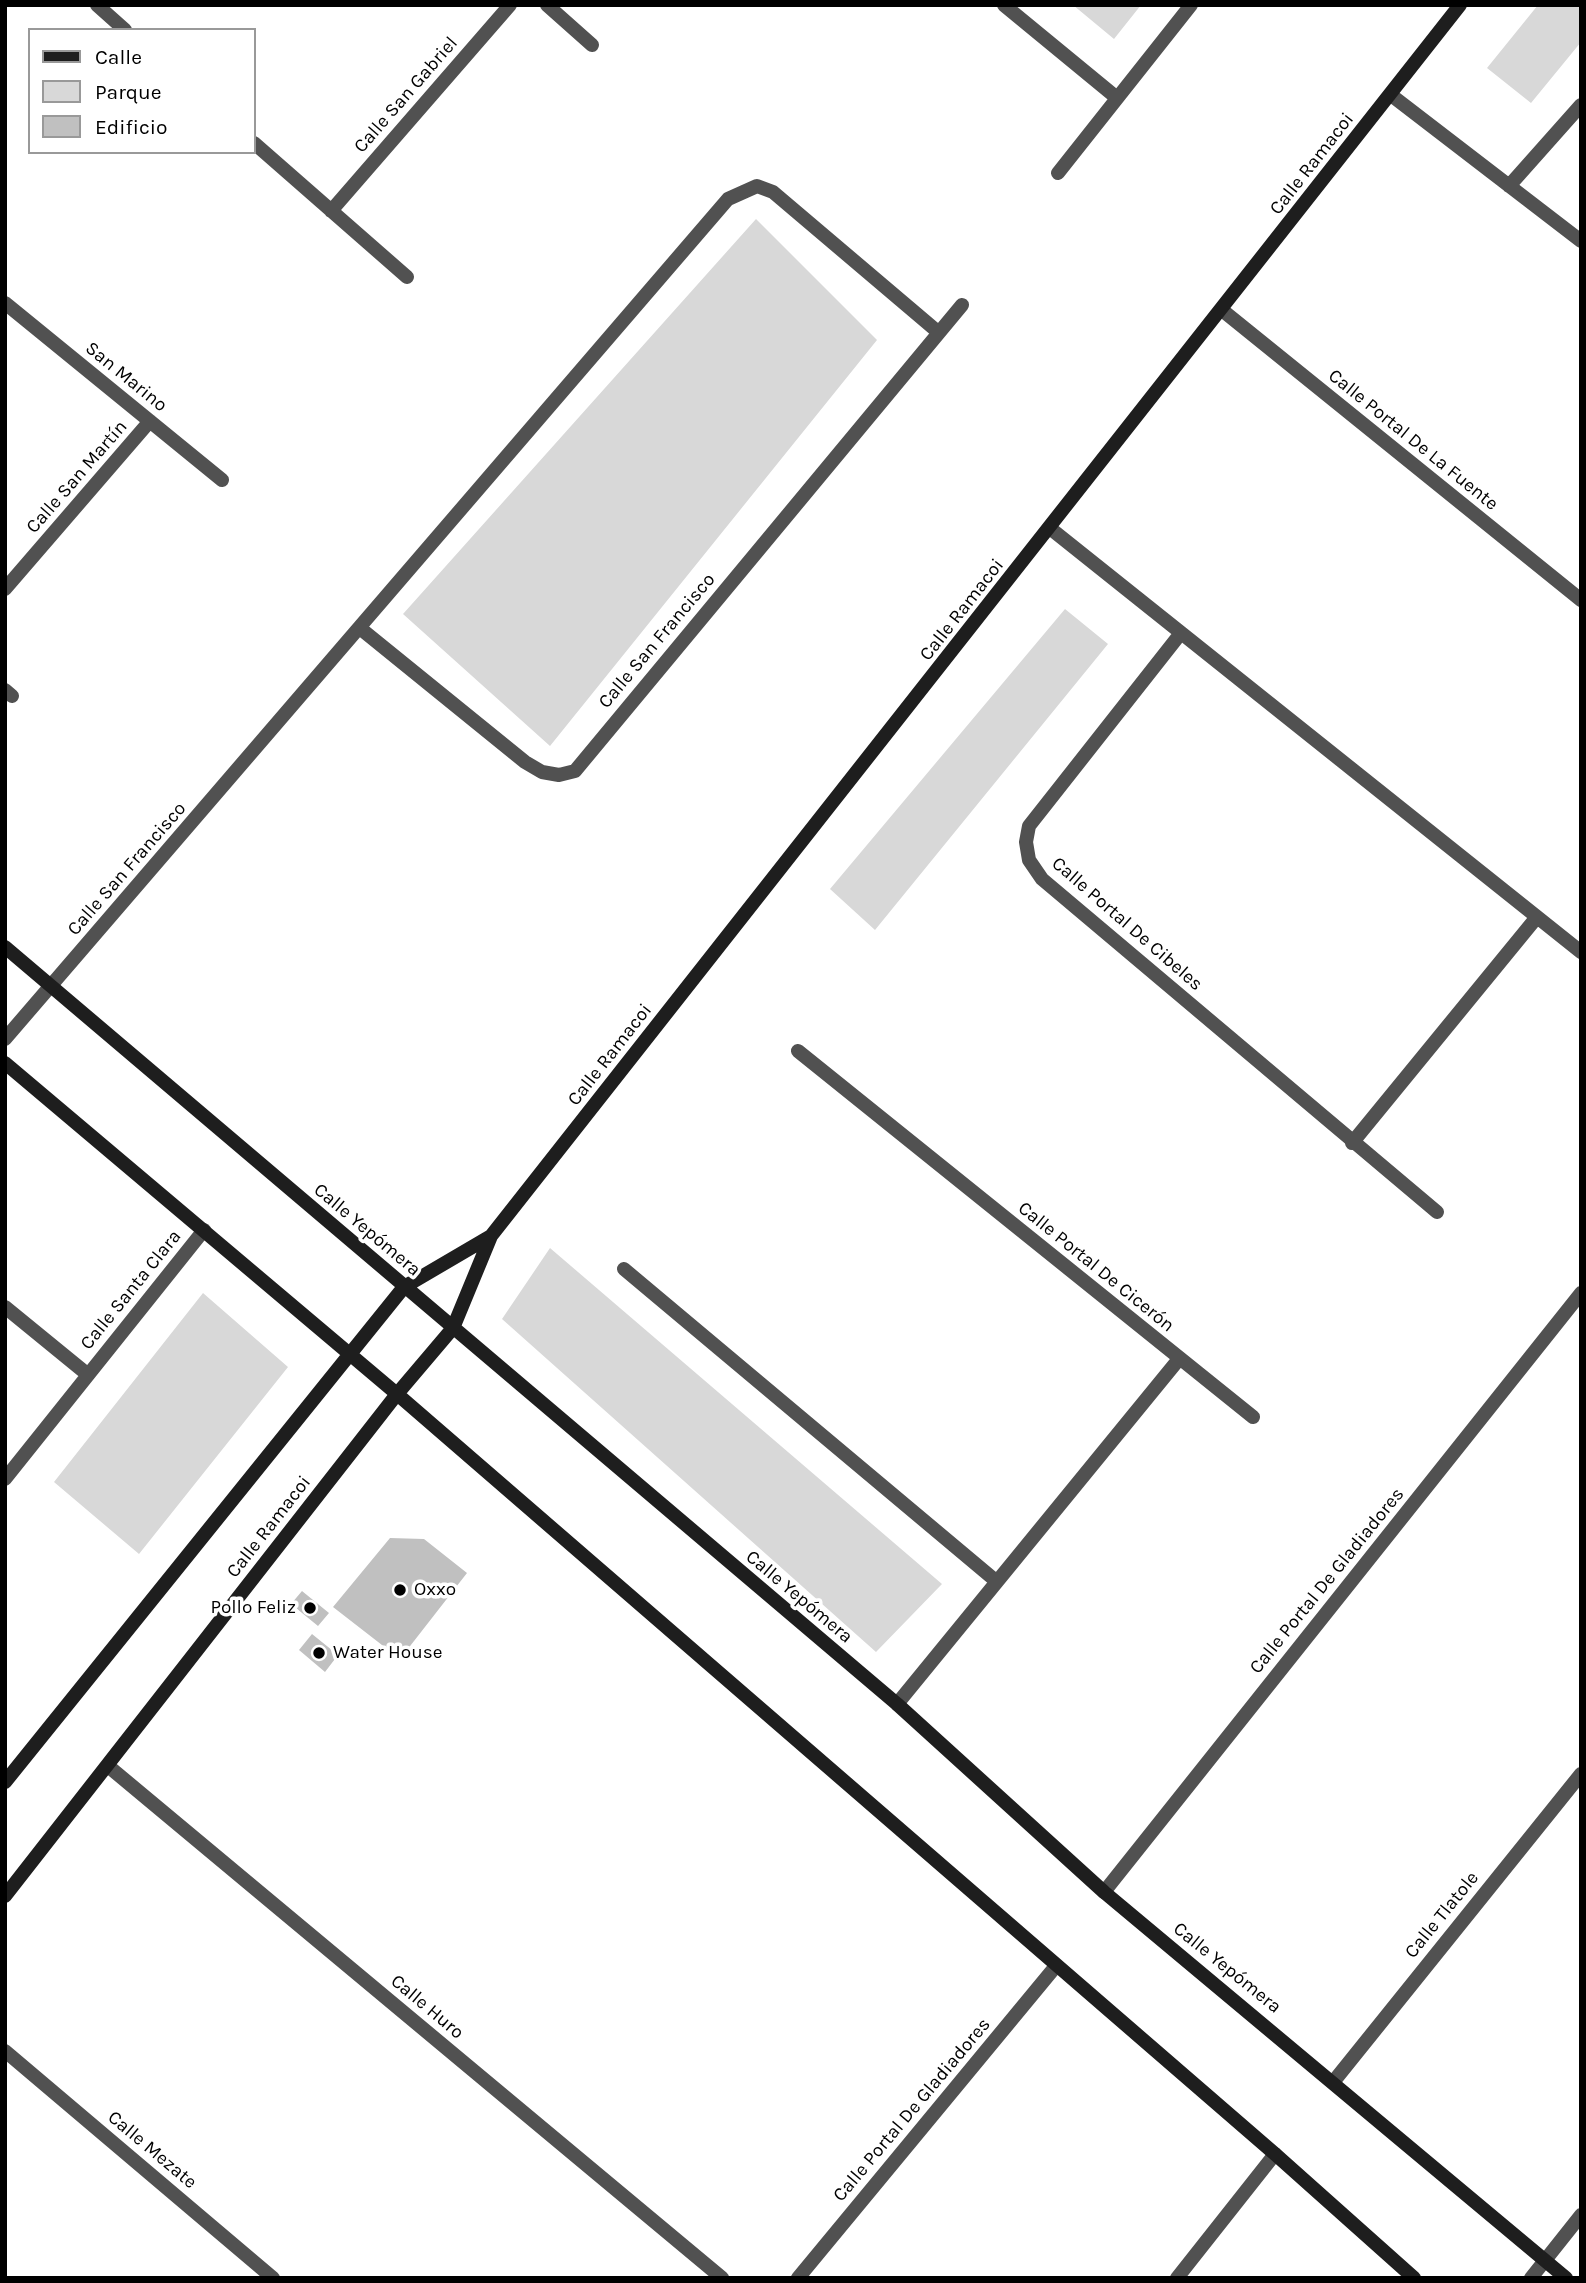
<!DOCTYPE html>
<html>
<head>
<meta charset="utf-8">
<style>
	body { margin:0 }
	#map { position:relative; width:1586px; height:2283px; overflow:hidden; background:#fff; font-family:Karla,sans-serif }
	canvas { display:block }
	.frame { position:absolute; inset:0; border:7px solid #000; pointer-events:none }
	.legend { position:absolute; left:28px; top:28px; width:228px; height:126px; box-sizing:border-box; background:#fff; border:2px solid #999; margin:0; padding:9px 12px; list-style:none; font-size:21px; color:#000 }
	.legend li { display:flex; align-items:center; gap:14px; height:35px }
	.legend b { width:35px; border:2px solid #999 }
</style>
</head>
<body>
<div id="map">
<canvas width="1586" height="2283"></canvas>
<div class="frame"></div>
<ul class="legend">
<li><b style="height:9px;background:#1e1e1e"></b>Calle</li>
<li><b style="height:19px;background:#d8d8d8"></b>Parque</li>
<li><b style="height:19px;background:#c0c0c0"></b>Edificio</li>
</ul>
</div>
<script>
const ctx = document.querySelector('canvas').getContext('2d');
ctx.lineJoin = 'round';
function fillPath(path, color) {
  ctx.fillStyle = color;
  ctx.fill(path, 'evenodd');
}
function shape(rows) {
  const path = new Path2D();
  for (const r of rows) {
    path.moveTo(r[0], r[1]);
    for (let i = 2; i < r.length; i += 2) path.lineTo(r[i], r[i + 1]);
  }
  return path;
}
function stroke(path, color, width, dash) {
  ctx.strokeStyle = color;
  ctx.lineWidth = width;
  ctx.lineCap = dash ? 'butt' : 'round';
  ctx.setLineDash(dash || []);
  ctx.stroke(path);
}
function write(font, color, halo, rows, align = 'center') {
  ctx.font = font + ' Karla,sans-serif';
  ctx.lineWidth = 7;
  ctx.setLineDash([]);
  ctx.textBaseline = 'middle';
  ctx.strokeStyle = halo;
  ctx.fillStyle = color;
  for (const [text, x, y, turn = 0] of rows) {
    ctx.save();
    ctx.translate(x, y);
    ctx.rotate((+turn || 0) * Math.PI / 180);
    ctx.textAlign = isNaN(turn) ? turn : align;
    if (halo) ctx.strokeText(text, 0, 0);
    ctx.fillText(text, 0, 0);
    ctx.restore();
  }
}
fillPath(shape([
	[1073,5,1141,5,1114,39],
	[1538,5,1581,5,1581,42,1531,103,1487,68],
	[756,219,877,340,550,746,403,614],
	[1065,609,1108,644,875,930,830,889],
	[550,1248,942,1584,876,1652,502,1319],
	[203,1293,288,1367,139,1554,54,1482]
]), '#d8d8d8');
fillPath(shape([
	[390,1538,424,1539,467,1573,400,1659,333,1607],
	[302,1591,329,1613,318,1626,291,1604],
	[312,1634,338,1655,325,1672,299,1650]
]), '#c0c0c0');
stroke(shape([
	[97,5,125,30],
	[547,5,592,45],
	[1004,5,1117,98],
	[1391,95,1581,241],
	[254,143,407,277],
	[1058,173,1191,5],
	[1509,186,1581,105],
	[331,211,510,5],
	[5,303,222,480],
	[1222,310,1581,600],
	[1051,529,1581,952],
	[5,589,150,421],
	[361,629,525,762,542,772,559,775,575,771,962,305],
	[1181,633,1029,826,1026,842,1029,860,1042,879,1437,1212],
	[5,690,12,696],
	[5,1039,728,199,757,186,773,192,938,332],
	[798,1051,1253,1417],
	[1352,1143,1537,917],
	[624,1269,996,1581],
	[5,1307,87,1374],
	[5,1479,204,1230],
	[897,1704,1179,1359],
	[108,1766,722,2278],
	[1104,1892,1581,1293],
	[5,2051,273,2278],
	[1334,2081,1581,1774],
	[798,2278,1056,1966],
	[1177,2278,1275,2154],
	[1531,2278,1581,2215]
]), '#515151', 14);
stroke(shape([
	[5,947,897,1704,1104,1892,1566,2278],
	[5,1063,397,1394,1275,2154,1414,2278],
	[5,1782,404,1287,491,1236],
	[5,1896,397,1394,453,1328,491,1236,1460,5]
]), '#1e1e1e', 14);
for (const [x, y, r, color] of [
	[400,1590,7,"#000"],
	[310,1608,7,"#000"],
	[319,1653,7,"#000"]
]) {
  const dot = new Path2D();
  dot.arc(x, y, r, 0, 2 * Math.PI);
  ctx.fillStyle = color;
  ctx.fill(dot);
  stroke(dot, '#fff', 2.5);
}
write('19px', '#000', '#fff', [
	["Calle San Gabriel",406,95,-49],
	["Calle Ramacoi",1312,164,-52],
	["San Marino",126,377,39],
	["Calle Portal De La Fuente",1413,440,39],
	["Calle San Martín",77,477,-49],
	["Calle Ramacoi",962,610,-52],
	["Calle San Francisco",657,641,-50],
	["Calle San Francisco",127,869,-49],
	["Calle Portal De Cibeles",1127,924,41],
	["Calle Ramacoi",610,1055,-52],
	["Calle Yepómera",367,1230,40],
	["Calle Portal De Cicerón",1096,1267,39],
	["Calle Santa Clara",131,1290,-51],
	["Calle Ramacoi",269,1527,-52],
	["Calle Portal De Gladiadores",1327,1581,-51],
	["Calle Yepómera",799,1597,40],
	["Calle Tlatole",1442,1915,-51],
	["Calle Yepómera",1227,1968,39],
	["Calle Huro",427,2007,40],
	["Calle Portal De Gladiadores",912,2110,-50],
	["Calle Mezate",152,2150,40]
]);
write('19px', '#000', '#fff', [
	["Oxxo",414,1590],
	["Pollo Feliz",296,1608,"right"],
	["Water House",333,1653]
], 'left');
</script>
</body>
</html>
